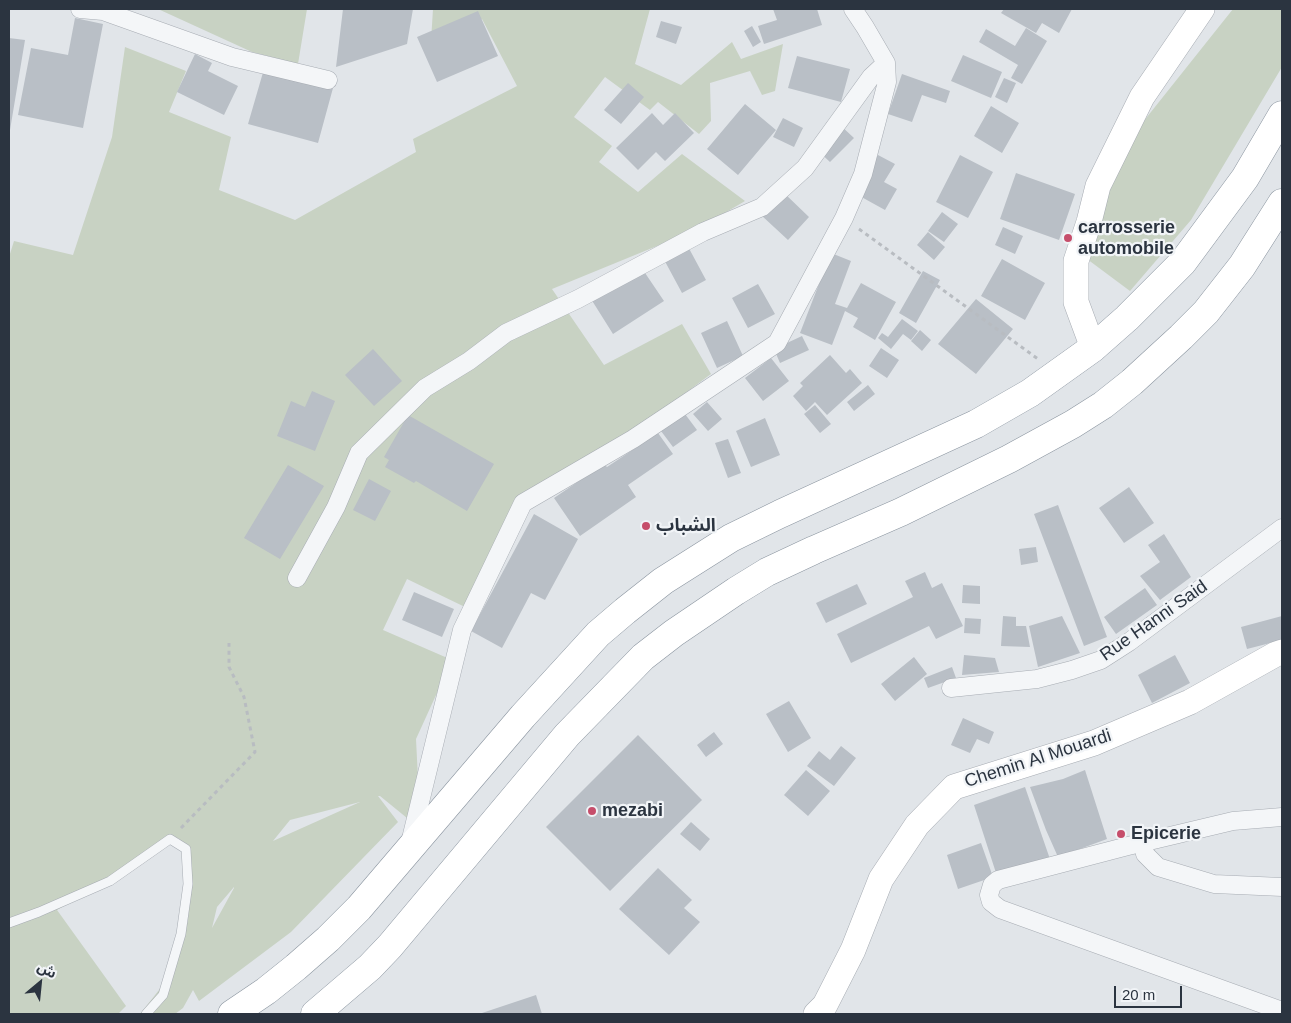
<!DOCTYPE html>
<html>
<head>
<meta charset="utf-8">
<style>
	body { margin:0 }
	#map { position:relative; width:1291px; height:1023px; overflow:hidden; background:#e1e5e9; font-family:Helvetica,"Noto Sans Arabic",sans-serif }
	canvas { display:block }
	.frame { position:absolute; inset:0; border:10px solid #2b3440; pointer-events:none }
	.north { position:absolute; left:15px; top:958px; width:50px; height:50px; -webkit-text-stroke:4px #f1f4f7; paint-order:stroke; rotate:28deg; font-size:14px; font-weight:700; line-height:20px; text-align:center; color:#2b3440 }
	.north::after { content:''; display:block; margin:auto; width:18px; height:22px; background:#2b3440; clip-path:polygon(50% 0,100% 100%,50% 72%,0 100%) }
	.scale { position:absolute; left:1114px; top:986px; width:68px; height:22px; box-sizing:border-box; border:2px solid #2b3440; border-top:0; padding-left:6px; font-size:15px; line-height:18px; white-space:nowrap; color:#2b3440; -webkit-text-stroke:4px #f1f4f7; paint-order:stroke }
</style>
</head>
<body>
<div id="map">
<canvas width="1291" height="1023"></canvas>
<div class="frame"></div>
<div class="north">ش</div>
<div class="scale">20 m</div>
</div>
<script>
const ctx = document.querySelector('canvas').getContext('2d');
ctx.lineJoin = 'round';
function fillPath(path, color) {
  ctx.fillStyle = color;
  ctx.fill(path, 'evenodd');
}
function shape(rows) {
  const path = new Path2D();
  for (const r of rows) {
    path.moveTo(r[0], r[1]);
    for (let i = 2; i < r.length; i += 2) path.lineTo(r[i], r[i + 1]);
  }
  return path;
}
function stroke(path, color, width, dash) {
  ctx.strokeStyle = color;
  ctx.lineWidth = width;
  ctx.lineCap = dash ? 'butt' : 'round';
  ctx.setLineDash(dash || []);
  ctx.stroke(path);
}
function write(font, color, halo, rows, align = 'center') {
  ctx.font = font + ' Helvetica,"Noto Sans Arabic",sans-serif';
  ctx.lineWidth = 4.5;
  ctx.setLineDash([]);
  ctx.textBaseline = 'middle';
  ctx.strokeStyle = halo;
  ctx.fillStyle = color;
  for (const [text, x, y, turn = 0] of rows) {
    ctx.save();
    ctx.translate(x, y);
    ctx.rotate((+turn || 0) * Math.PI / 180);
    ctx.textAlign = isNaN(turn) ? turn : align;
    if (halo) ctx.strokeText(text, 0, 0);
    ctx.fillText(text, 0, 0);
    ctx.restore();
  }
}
fillPath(shape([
	[158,9,307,9,298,64,252,52],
	[433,9,650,9,635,64,681,85,732,42,741,59,783,44,775,91,762,95,750,71,710,83,711,121,699,134,658,102,650,110,605,77,574,117,612,146,599,162,638,192,682,154,745,201,696,230,552,289,604,365,682,324,711,374,517,518,465,607,407,579,383,630,452,660,416,739,419,799,407,818,380,796,378,796,398,822,291,932,199,1001,193,990,183,1008,175,1014,140,1014,174,971,188,920,191,856,178,838,57,910,126,1006,118,1014,9,1014,9,257,14,241,73,255,112,137,125,47,186,71,169,112,231,137,219,190,295,220,416,152,413,139,517,86,482,19,431,41],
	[360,802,273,841,290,820],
	[234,887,234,888,212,928,217,907],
	[1233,9,1282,9,1282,67,1191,220,1130,291,1087,259,1103,195,1143,122]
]), '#c8d2c3');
fillPath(shape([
	[343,9,413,9,407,44,336,67],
	[773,9,817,9,822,25,764,44,758,26,777,20],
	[1004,9,1072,9,1059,33,1042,23,1036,33,1001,13],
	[478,11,498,56,437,82,417,37],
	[75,18,103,24,83,128,18,115,31,48,68,55],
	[661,21,682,27,676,44,656,37],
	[752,26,761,42,753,47,744,31],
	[1026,28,1047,41,1022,84,1011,78,1018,65,979,42,986,29,1015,46],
	[9,38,25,40,10,130,9,130],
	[195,54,212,63,208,71,238,86,224,115,177,92],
	[963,55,1002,72,991,98,951,81],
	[797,56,850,69,841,102,788,88],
	[264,69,333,88,318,143,248,124],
	[902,74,950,91,946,103,922,95,912,122,888,114],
	[1004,78,1016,83,1007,103,995,97],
	[628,83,644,97,621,124,604,110],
	[745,104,776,130,738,175,707,149],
	[991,106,1019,123,1002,153,974,136],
	[652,113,663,125,675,113,694,133,665,161,656,152,638,170,616,148],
	[783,118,803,128,794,147,773,137],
	[839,124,854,138,830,162,816,149],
	[878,155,895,164,884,182,897,189,885,210,856,194],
	[960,155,993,172,968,218,936,202],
	[1016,173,1075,194,1059,240,1000,219],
	[783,192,809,217,788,240,761,215],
	[942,212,958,224,944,242,928,231],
	[1003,227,1023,236,1015,254,995,245],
	[928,232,945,247,934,260,917,245],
	[685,241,706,280,682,293,661,254],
	[831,253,851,261,835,304,847,308,861,283,896,302,875,340,853,327,858,318,845,311,832,345,800,333],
	[1002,259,1045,283,1025,320,981,296],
	[641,267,664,301,613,334,591,299],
	[923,271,940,280,916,323,899,313],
	[758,284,775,314,748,328,732,298],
	[976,299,1013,329,976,374,938,344],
	[902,319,918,331,911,340,903,334,891,349,878,338,882,333,888,337],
	[727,321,743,356,717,368,701,333],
	[920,330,931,340,922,351,911,341],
	[802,336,809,350,780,363,774,349],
	[881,348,899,360,887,378,869,366],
	[373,349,402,381,374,406,345,375],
	[830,355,846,373,850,369,862,383,827,415,815,402,806,411,793,396,803,386,800,383],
	[771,358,789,381,763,401,745,378],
	[868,385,875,394,854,411,847,402],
	[312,391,335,401,315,451,277,436,291,401,305,407],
	[707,402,722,419,708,431,693,414],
	[815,405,831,424,820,433,804,414],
	[685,414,697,430,673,447,661,431],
	[408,415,494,464,467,511,416,481,414,483,385,467,389,460,384,457],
	[765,418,780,455,751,467,736,431],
	[658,433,673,454,628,485,636,497,580,536,554,498,604,464,607,467],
	[728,439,741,473,728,478,715,443],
	[288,465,324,486,280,559,244,538],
	[369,479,391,491,375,521,353,510],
	[1129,487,1154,523,1124,543,1099,508],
	[1058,505,1107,637,1084,646,1034,514],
	[534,514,578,539,545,600,531,593,502,648,471,631],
	[1164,534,1191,577,1160,600,1140,576,1160,562,1148,545],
	[1036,547,1038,562,1021,565,1019,549],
	[925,572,932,588,942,583,963,626,936,639,929,626,851,663,837,634,913,597,905,581],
	[857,584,867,604,826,623,816,603],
	[963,585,980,586,980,604,962,603],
	[1145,588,1157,605,1116,634,1104,617],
	[414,592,454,609,442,637,402,620],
	[1003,616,1016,617,1016,626,1026,626,1030,647,1001,646],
	[1062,616,1080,653,1038,667,1029,626],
	[1282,616,1282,640,1247,649,1241,627],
	[965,618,981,619,980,634,964,633],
	[964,655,995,658,999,672,962,675],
	[1175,655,1190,683,1152,703,1138,675],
	[914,657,927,674,895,701,881,684],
	[952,667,956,678,928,688,924,678],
	[789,701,811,738,788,752,766,714],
	[963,718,994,732,989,744,977,739,970,753,951,745],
	[714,732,723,744,706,757,697,745],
	[638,735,702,800,610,891,546,827],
	[841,746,856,758,834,786,807,766,819,751,830,760],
	[806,770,830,791,808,816,784,795],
	[1085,770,1107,839,1058,857,1046,830,1030,787,1063,779],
	[1025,787,1051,862,997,876,974,805],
	[691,822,710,839,700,851,680,834],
	[981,843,993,877,958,889,947,855],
	[658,868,692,900,684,908,700,922,669,955,619,909],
	[536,995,542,1014,479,1014]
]), '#b9bfc6');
const lane = shape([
	[9,923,39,912,110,881,170,839,186,849,188,884,181,934,163,995,146,1014]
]);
const street = shape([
	[80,9,103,11,232,57,328,80],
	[853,9,865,27,886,63],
	[297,578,336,507,359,453,425,388,469,361,506,333,578,299,703,232,762,207,805,168,871,77,886,63,887,82,863,174,844,218,777,343,633,439,523,503,462,630,410,843],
	[951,688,1037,679,1072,670,1101,660,1129,642,1282,528],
	[1282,817,1233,821,1128,846,998,880,992,885,989,895,991,902,1000,909,1282,1011],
	[1143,842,1145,854,1158,867,1214,884,1282,887]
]);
const secondary = shape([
	[1093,348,1076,302,1076,261,1089,222,1098,186,1142,97,1202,9],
	[816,1014,825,1005,853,950,881,879,917,825,954,787,1094,743,1190,702,1276,654,1282,652]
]);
const highway = shape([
	[232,1014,266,991,296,967,328,939,359,908,523,716,577,657,598,634,625,611,663,581,731,538,780,514,976,424,1030,393,1093,348,1127,318,1183,262,1245,178,1282,115],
	[315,1014,370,967,390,946,567,735,643,657,674,633,736,591,767,572,814,550,901,512,1009,459,1073,424,1103,405,1132,382,1181,337,1206,312,1242,266,1282,203]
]);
stroke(lane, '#a7acb3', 10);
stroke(street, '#a7acb3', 19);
stroke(secondary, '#a7acb3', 26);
stroke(highway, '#8a949f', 29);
stroke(shape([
	[859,229,1038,359],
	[181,828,255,752,244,697,229,667,229,643]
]), '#b8bcc1', 3, [4, 4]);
stroke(lane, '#f4f6f8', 9);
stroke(street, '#f4f6f8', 18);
stroke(secondary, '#fff', 25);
stroke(highway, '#fff', 28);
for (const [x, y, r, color] of [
	[1068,238,5,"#c64e6b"],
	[646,526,5,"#c64e6b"],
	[592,811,5,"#c64e6b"],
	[1121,834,5,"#c64e6b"]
]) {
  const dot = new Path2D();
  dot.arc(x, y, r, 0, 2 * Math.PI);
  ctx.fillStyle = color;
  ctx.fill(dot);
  stroke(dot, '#f1f4f7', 2);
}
write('bold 18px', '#2b3440', '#f1f4f7', [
	["carrosserie",1078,228],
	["automobile",1078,249],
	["الشباب",656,526],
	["mezabi",602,811],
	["Epicerie",1131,834]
], 'left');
write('18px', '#2b3440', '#f1f4f7', [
	["Rue Hanni Said",1154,621,-35],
	["Chemin Al Mouardi",1038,759,-18]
]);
</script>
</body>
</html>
